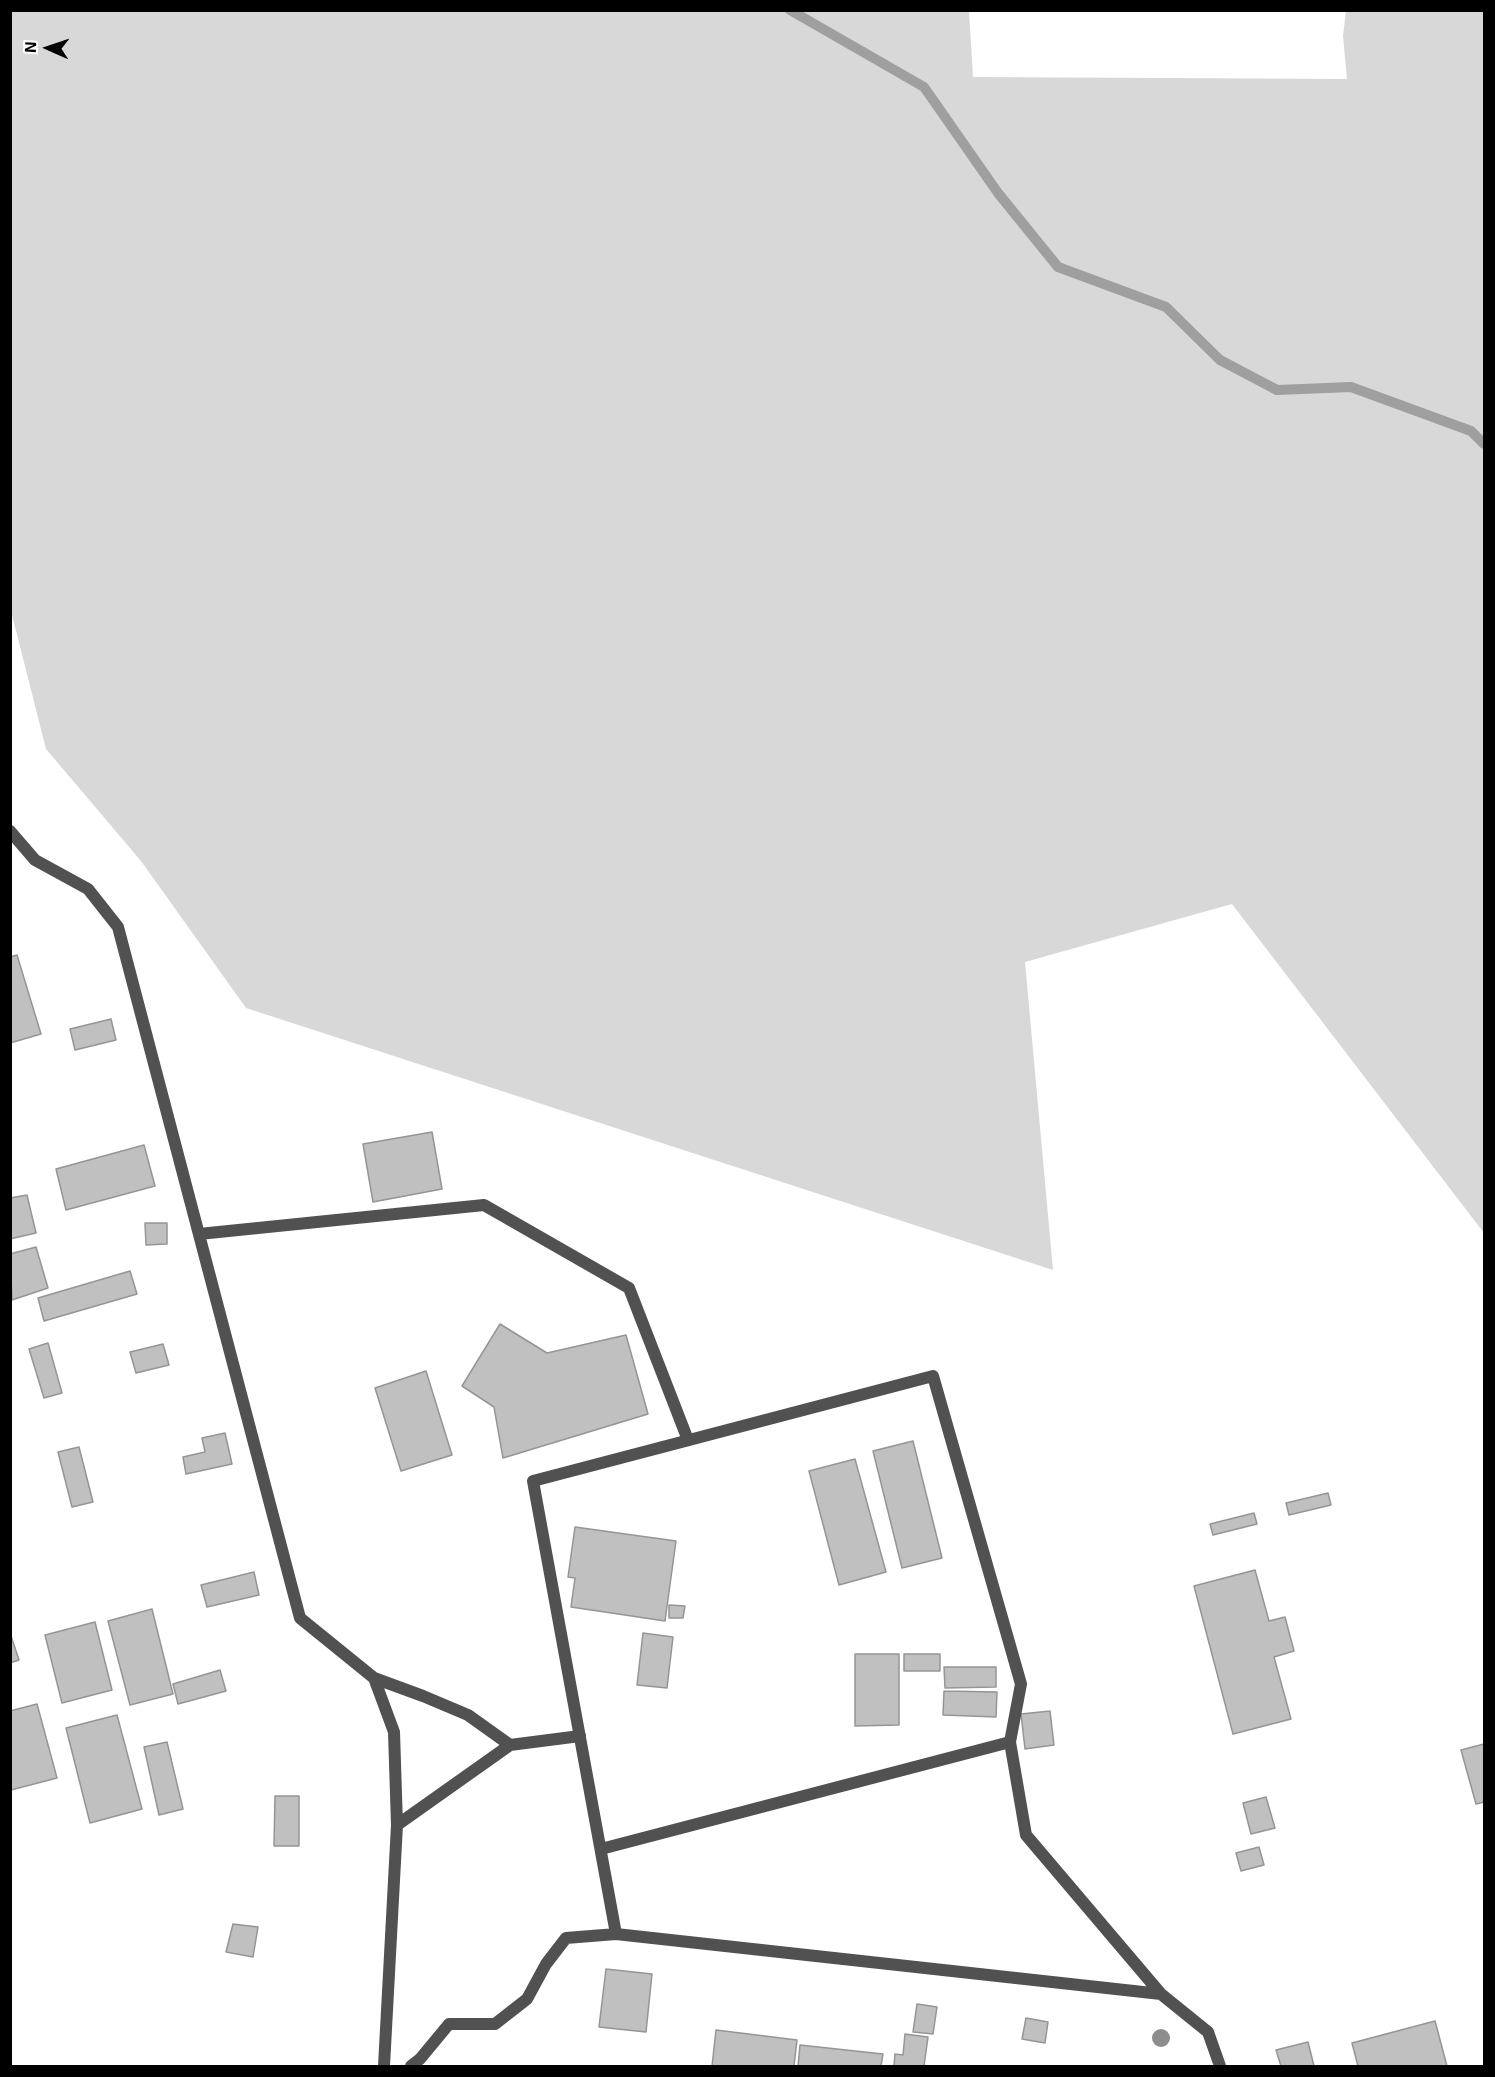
<!DOCTYPE html>
<html>
<head>
<meta charset="utf-8">
<style>
	body { margin:0 }
	#map { position:relative; width:1495px; height:2077px; overflow:hidden; background:#fff; font-family:"Exo 2",sans-serif }
	canvas { display:block }
	.frame { position:absolute; inset:0; border:12px solid #000; pointer-events:none }
	.north { position:absolute; left:18px; top:18px; width:60px; height:60px; -webkit-text-stroke:4px #fff; paint-order:stroke; rotate:273deg; font-size:16px; font-weight:700; line-height:24px; text-align:center; color:#000 }
	.north::after { content:''; display:block; margin:auto; width:21px; height:27px; background:#000; clip-path:polygon(50% 0,100% 100%,50% 72%,0 100%) }
</style>
</head>
<body>
<div id="map">
<canvas width="1495" height="2077"></canvas>
<div class="frame"></div>
<div class="north">N</div>
</div>
<script>
const ctx = document.querySelector('canvas').getContext('2d');
ctx.lineJoin = 'round';
function fillPath(path, color) {
  ctx.fillStyle = color;
  ctx.fill(path, 'evenodd');
}
function shape(rows) {
  const path = new Path2D();
  for (const r of rows) {
    path.moveTo(r[0], r[1]);
    for (let i = 2; i < r.length; i += 2) path.lineTo(r[i], r[i + 1]);
  }
  return path;
}
function stroke(path, color, width, dash) {
  ctx.strokeStyle = color;
  ctx.lineWidth = width;
  ctx.lineCap = dash ? 'butt' : 'round';
  ctx.setLineDash(dash || []);
  ctx.stroke(path);
}
fillPath(shape([
	[10,11,969,11,973,77,1347,79,1343,36,1346,11,1484,11,1484,1233,1232,904,1025,962,1053,1270,246,1008,141,861,46,749,11,611]
]), '#d8d8d8');
stroke(shape([
	[790,10,924,87,998,193,1058,267,1166,307,1220,360,1277,390,1351,387,1471,431,1484,444]
]), '#9f9f9f', 10);
const building = shape([
	[17,955,41,1034,10,1043,10,957,17,955],
	[111,1019,116,1040,75,1050,70,1029,111,1019],
	[432,1132,442,1189,373,1202,363,1144,432,1132],
	[144,1145,155,1186,66,1210,56,1169,144,1145],
	[27,1195,36,1233,10,1239,10,1198,27,1195],
	[145,1223,167,1223,167,1244,146,1245,145,1223],
	[36,1247,48,1288,12,1300,10,1254,36,1247],
	[130,1271,137,1294,44,1321,38,1298,130,1271],
	[500,1324,547,1353,626,1335,648,1414,503,1458,494,1407,462,1386,500,1324],
	[48,1343,62,1393,44,1398,29,1349,48,1343],
	[163,1344,169,1365,136,1373,130,1352,163,1344],
	[426,1371,452,1455,401,1471,375,1388,426,1371],
	[225,1433,232,1464,186,1474,183,1457,205,1452,202,1438,225,1433],
	[913,1441,942,1558,902,1568,873,1451,913,1441],
	[79,1447,93,1502,72,1507,58,1452,79,1447],
	[855,1459,886,1572,839,1585,809,1471,855,1459],
	[1328,1493,1331,1505,1289,1515,1286,1503,1328,1493],
	[1254,1513,1257,1524,1213,1535,1210,1524,1254,1513],
	[575,1527,676,1541,665,1621,571,1607,575,1578,568,1577,575,1527],
	[1255,1570,1269,1621,1285,1617,1294,1651,1274,1657,1291,1719,1233,1734,1194,1586,1255,1570],
	[254,1572,259,1595,207,1607,201,1585,254,1572],
	[669,1605,685,1606,683,1618,669,1618,669,1605],
	[152,1609,173,1694,130,1705,108,1621,152,1609],
	[95,1622,112,1690,62,1703,45,1635,95,1622],
	[10,1633,19,1660,10,1663,10,1633],
	[643,1633,673,1637,667,1688,637,1685,643,1633],
	[855,1654,899,1654,899,1725,855,1726,855,1654],
	[904,1654,940,1654,940,1671,904,1671,904,1654],
	[944,1667,996,1667,996,1687,945,1688,944,1667],
	[220,1670,226,1691,178,1704,173,1684,220,1670],
	[944,1691,997,1692,996,1717,943,1715,944,1691],
	[37,1704,57,1778,11,1790,10,1711,37,1704],
	[1050,1711,1054,1745,1025,1749,1021,1714,1050,1711],
	[117,1715,142,1809,90,1823,66,1728,117,1715],
	[167,1742,183,1809,159,1815,144,1747,167,1742],
	[1484,1744,1484,1802,1476,1804,1461,1750,1484,1744],
	[275,1796,299,1796,299,1846,274,1846,275,1796],
	[1266,1797,1275,1828,1251,1834,1243,1803,1266,1797],
	[1259,1847,1264,1865,1241,1871,1236,1853,1259,1847],
	[233,1924,258,1927,253,1957,226,1952,233,1924],
	[606,1969,652,1974,646,2032,599,2027,606,1969],
	[917,2004,937,2007,933,2034,913,2032,917,2004],
	[1026,2018,1048,2022,1045,2043,1022,2039,1026,2018],
	[1435,2021,1447,2066,1358,2066,1352,2043,1435,2021],
	[716,2030,797,2040,794,2066,712,2066,716,2030],
	[905,2034,928,2037,924,2066,894,2066,895,2054,903,2055,905,2034],
	[1308,2042,1314,2066,1281,2066,1276,2050,1308,2042],
	[800,2045,883,2054,881,2066,798,2066,800,2045]
]);
fillPath(building, '#c0c0c0');
stroke(building, '#959595', 1.5);
stroke(shape([
	[10,831,35,860,88,889,118,927,300,1618,374,1678,394,1732,397,1825,384,2066],
	[199,1234,484,1205,629,1288,688,1440],
	[374,1678,423,1696,468,1715,510,1745],
	[397,1825,510,1745,580,1736],
	[601,1849,1010,1742]
]), '#515151', 12);
stroke(shape([
	[616,1934,533,1481,933,1376,1021,1684,1010,1742,1026,1835,1161,1994],
	[411,2066,420,2059,449,2024,495,2024,527,1999,546,1964,566,1938,616,1934,1161,1994,1208,2032,1220,2066]
]), '#515151', 12);
ctx.fillStyle = '#8d8d8d';
for (const [x, y] of [
	[1161,2038]
]) {
  ctx.beginPath();
  ctx.arc(x, y, 9, 0, 2 * Math.PI);
  ctx.fill();
}
</script>
</body>
</html>
